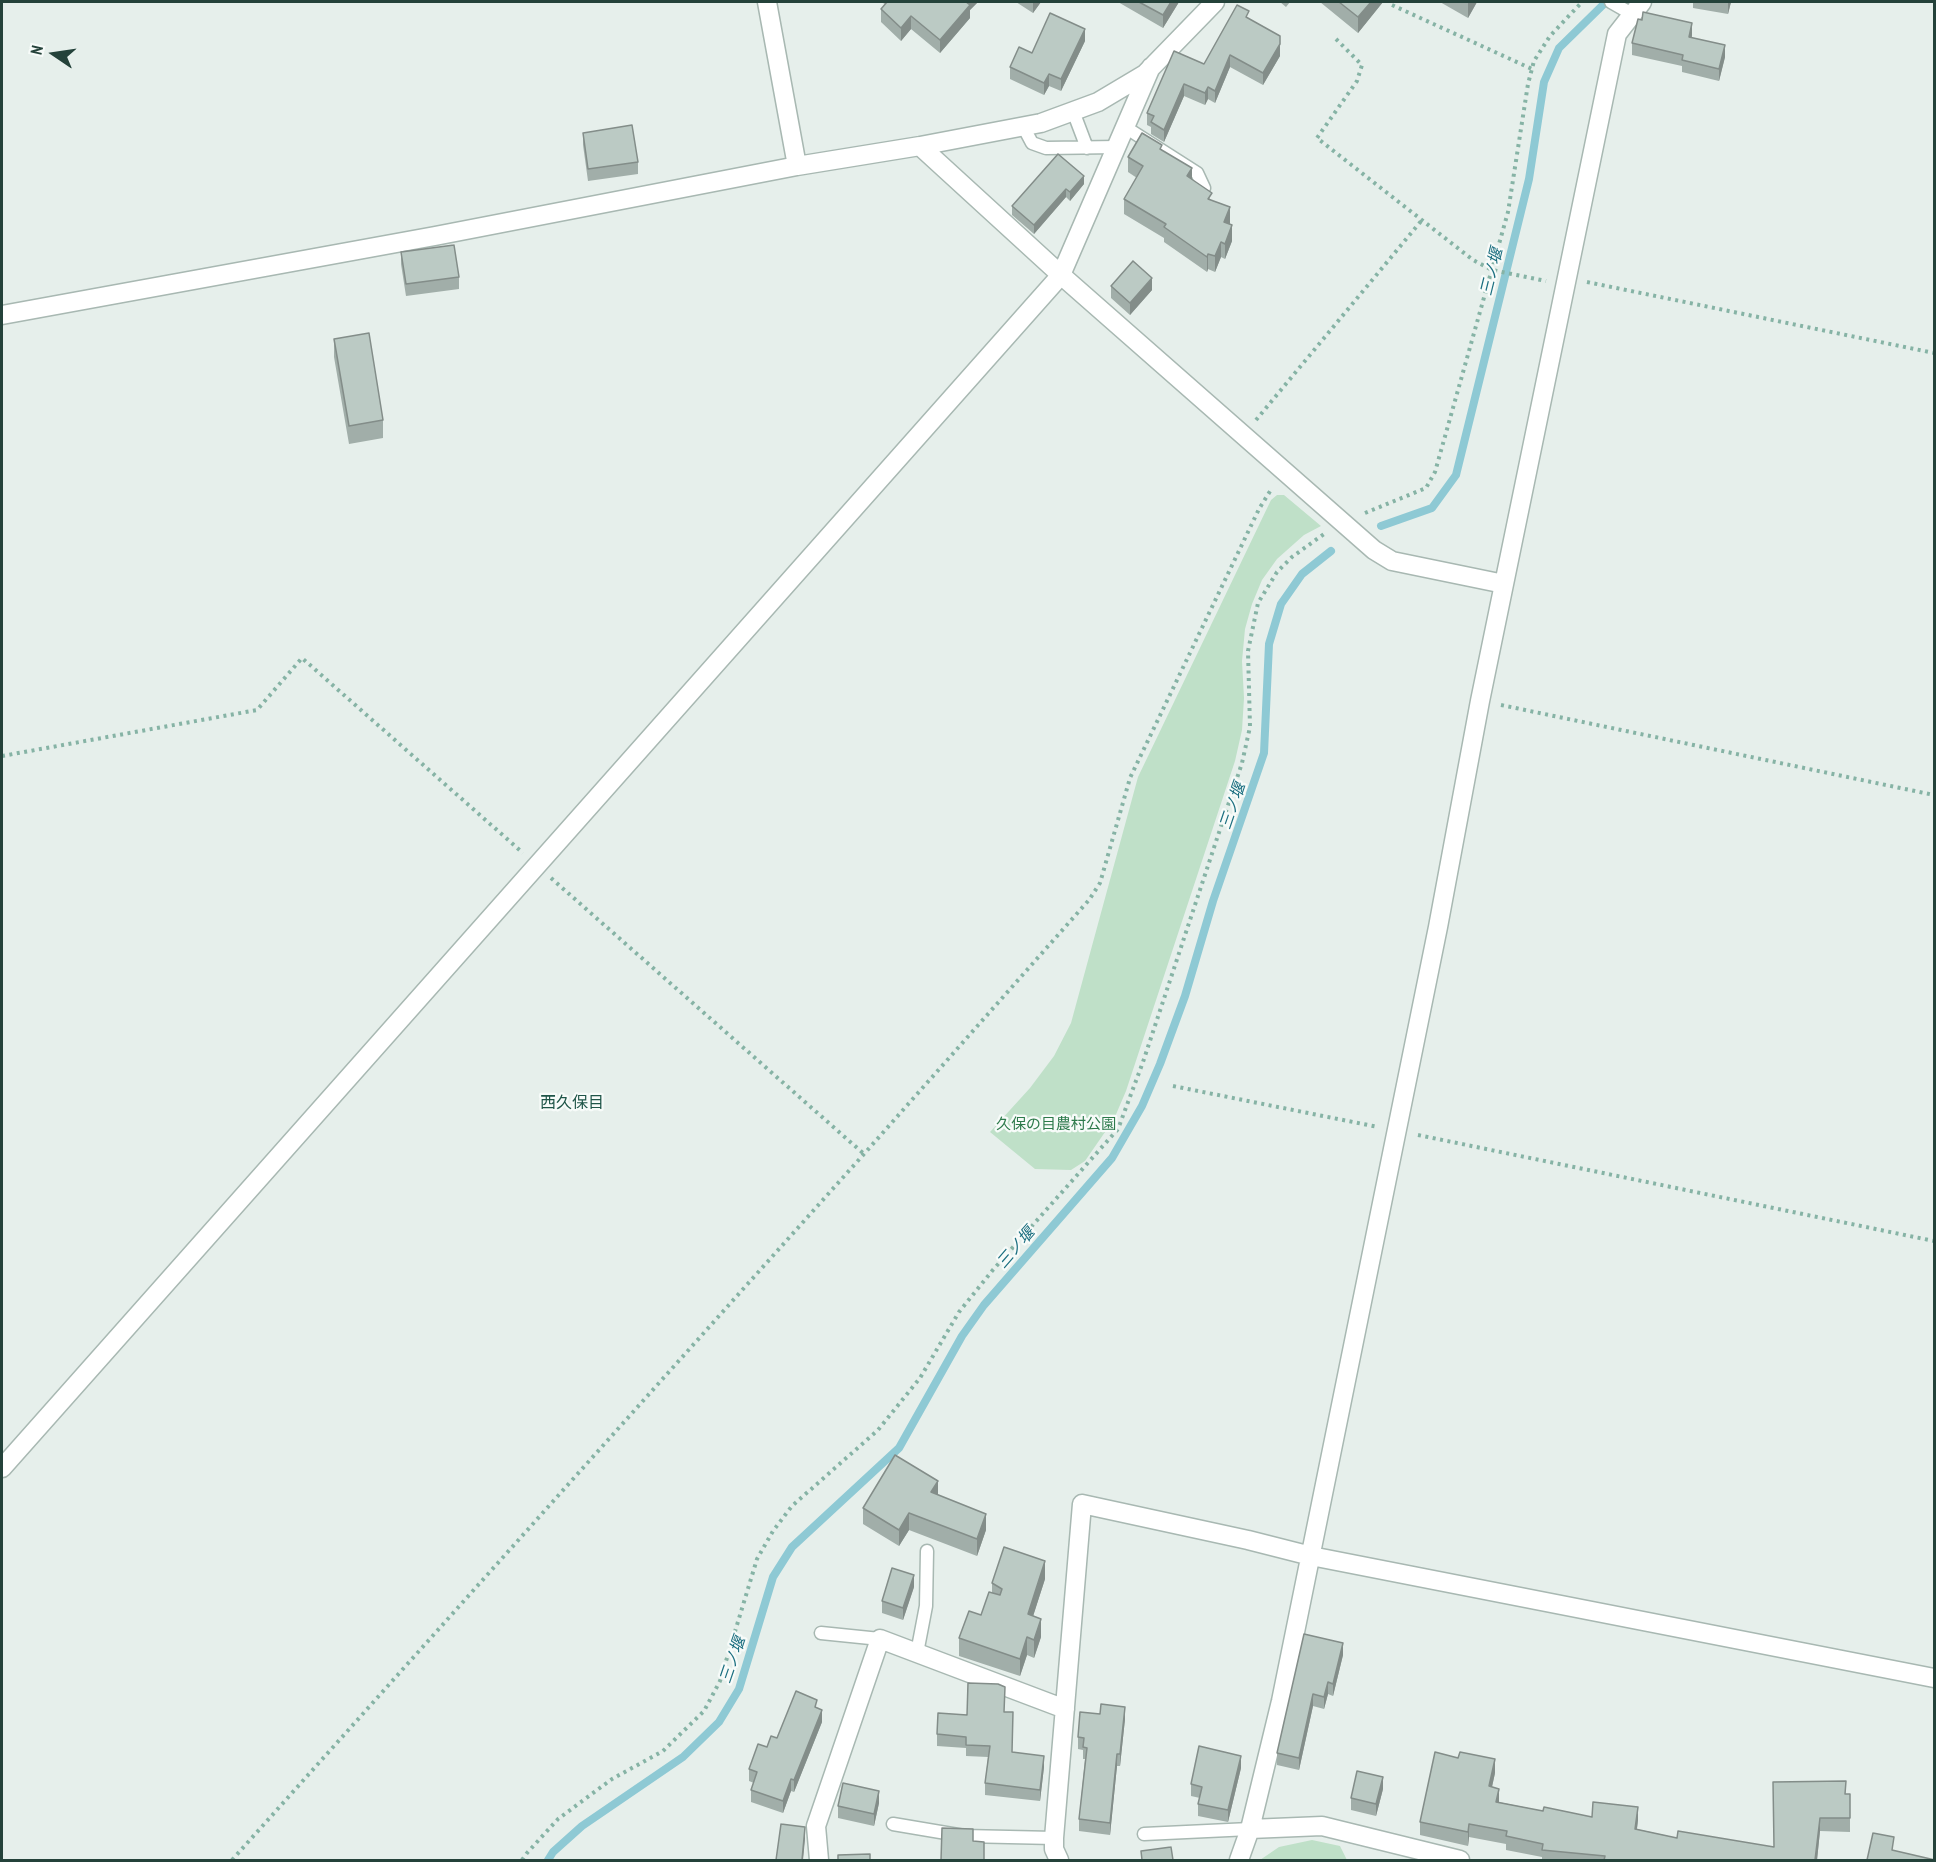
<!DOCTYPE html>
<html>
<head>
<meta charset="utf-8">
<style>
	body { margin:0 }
	#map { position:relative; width:1936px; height:1862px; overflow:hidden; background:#e6efeb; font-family:"PT Sans Narrow",sans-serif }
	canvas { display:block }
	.frame { position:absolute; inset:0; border:3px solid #24423a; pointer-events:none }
	.north { position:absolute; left:24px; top:24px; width:60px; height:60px; -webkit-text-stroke:4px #f7fbf9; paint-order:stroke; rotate:283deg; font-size:16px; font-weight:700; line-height:24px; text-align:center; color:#24423a }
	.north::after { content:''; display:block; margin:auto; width:21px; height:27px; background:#24423a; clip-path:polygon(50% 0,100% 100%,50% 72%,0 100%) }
</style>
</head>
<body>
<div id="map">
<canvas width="1936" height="1862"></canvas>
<div class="frame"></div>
<div class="north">N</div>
</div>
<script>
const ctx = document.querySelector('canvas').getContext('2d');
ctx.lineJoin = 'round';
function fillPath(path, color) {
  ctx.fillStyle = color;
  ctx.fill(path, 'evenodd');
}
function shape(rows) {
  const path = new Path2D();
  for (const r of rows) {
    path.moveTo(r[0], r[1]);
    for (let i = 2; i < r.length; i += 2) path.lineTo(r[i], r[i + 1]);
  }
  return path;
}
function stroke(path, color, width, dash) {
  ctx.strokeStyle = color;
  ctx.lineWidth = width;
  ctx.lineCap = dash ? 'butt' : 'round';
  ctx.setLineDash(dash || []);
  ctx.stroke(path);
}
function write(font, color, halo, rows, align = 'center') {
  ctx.font = font + ' "PT Sans Narrow","Noto Sans JP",sans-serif';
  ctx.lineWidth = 4.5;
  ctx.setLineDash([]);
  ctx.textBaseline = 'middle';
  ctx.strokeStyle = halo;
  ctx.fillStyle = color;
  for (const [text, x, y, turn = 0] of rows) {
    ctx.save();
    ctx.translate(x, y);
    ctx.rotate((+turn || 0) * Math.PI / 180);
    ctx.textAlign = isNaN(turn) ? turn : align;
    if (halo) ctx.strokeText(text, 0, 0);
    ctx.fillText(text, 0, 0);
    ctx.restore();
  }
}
fillPath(shape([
	[1277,495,1284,495,1321,526,1304,535,1277,559,1262,580,1252,604,1245,629,1242,661,1244,698,1242,730,1235,761,1126,1091,1114,1119,1085,1161,1071,1170,1035,1169,990,1132,1030,1088,1054,1056,1071,1023,1138,777,1271,500],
	[1312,1840,1340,1846,1347,1860,1260,1860,1279,1847]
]), '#bfe0c8');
stroke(shape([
	[1381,526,1432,508,1456,475,1529,179,1544,82,1559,48,1606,2],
	[548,1860,553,1852,582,1826,683,1757,719,1722,739,1689,773,1577,792,1547,899,1448,962,1336,984,1305,1112,1158,1142,1106,1160,1064,1185,996,1213,901,1264,753,1269,644,1281,604,1302,574,1331,551]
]), '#8ec9d4', 8);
const lane = shape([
	[1611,2,1632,14],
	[1073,111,1087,148],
	[1023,126,1032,143,1046,148,1117,147],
	[1125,127,1197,173,1204,188],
	[821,1633,880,1639],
	[917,1653,926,1606,927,1551],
	[893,1824,964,1836,1054,1838],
	[1144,1834,1250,1829]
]);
const street = shape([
	[767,2,797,166],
	[920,146,1061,275,1374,550,1392,561,1504,584],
	[2,315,435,236,797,166,920,146,1041,123,1098,102,1145,74,1215,2],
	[2,1468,1061,275,1151,67],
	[1250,1829,1322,1826,1460,1860],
	[819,1860,816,1826,880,1639,1065,1709],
	[1059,1860,1054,1849,1054,1838,1082,1504,1248,1540,1311,1556,1934,1678],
	[1239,1860,1250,1829,1281,1701,1438,927,1480,701,1617,34,1642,2]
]);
stroke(lane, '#a8b8b2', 15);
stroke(street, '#a8b8b2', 21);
stroke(shape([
	[1392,5,1532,69],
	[1336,39,1362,65,1357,81,1317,138,1473,260,1492,270,1546,281],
	[1587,282,1934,353],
	[1256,420,1422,220],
	[1365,513,1426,488,1435,472,1508,212,1528,84,1534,61,1550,36,1582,2],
	[1501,705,1934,795],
	[2,756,257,710,302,658,523,853],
	[551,878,864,1154],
	[1173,1086,1378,1127],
	[1418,1135,1934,1241],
	[232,1860,864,1154,1089,900,1100,883,1130,778,1259,509,1272,488],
	[522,1860,527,1853,558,1819,612,1779,663,1751,704,1711,720,1681,757,1559,773,1531,792,1506,878,1430,920,1378,959,1312,992,1271,1118,1129,1143,1062,1242,763,1250,727,1248,651,1258,603,1277,572,1292,557,1324,534]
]), '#86b3a5', 4, [3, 4.5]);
stroke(lane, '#fff', 12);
stroke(street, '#fff', 18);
fillPath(shape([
	[881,2,978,2,970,10,970,18,940,53,911,29,901,41,881,22,881,9,885,4],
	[1016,2,1041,2,1033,13],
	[1118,2,1179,2,1163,28],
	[1280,2,1290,2,1286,7],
	[1320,2,1383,2,1358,33],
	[1440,2,1477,2,1468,18],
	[1693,2,1731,2,1728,14,1693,8],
	[1249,19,1280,56,1263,85,1230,67,1215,103,1208,99,1205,105,1184,96,1164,142,1151,134,1151,127,1147,125,1147,113,1204,64],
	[1692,35,1692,38,1725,57,1719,81,1682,72,1682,66,1632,55,1632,43],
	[1085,41,1061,91,1049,86,1044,95,1010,79,1010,67,1032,53],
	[583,133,638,162,638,174,588,181,583,145],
	[1162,150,1192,179,1212,201,1230,223,1229,224,1232,241,1225,259,1221,257,1215,272,1208,269,1207,272,1164,242,1164,238,1124,214,1124,199,1137,178,1128,172,1128,157],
	[1058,154,1084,184,1070,201,1066,197,1034,234,1012,215,1012,206],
	[401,252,459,277,459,289,406,296,401,264],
	[1111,286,1152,290,1130,315,1111,298],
	[334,339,383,420,383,438,349,444,334,357],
	[938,1495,986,1530,977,1556,909,1530,899,1546,863,1524,863,1508],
	[1045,1579,1033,1616,1041,1637,1034,1658,1027,1655,1020,1676,959,1656,959,1638,981,1615,992,1592,992,1583],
	[914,1587,903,1620,882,1613,882,1601],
	[1304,1634,1343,1655,1333,1696,1328,1694,1324,1709,1313,1706,1299,1770,1277,1765,1277,1753],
	[817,1708,822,1722,794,1792,791,1791,783,1813,751,1802,751,1790,754,1783,749,1781,749,1769,777,1738],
	[1004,1712,1012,1752,1044,1767,1040,1801,985,1795,985,1783,988,1757,966,1756,966,1748,937,1746,937,1734,967,1715],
	[1125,1719,1120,1766,1117,1766,1110,1835,1079,1831,1079,1819,1085,1759,1083,1759,1083,1750,1078,1749,1078,1737],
	[1241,1768,1228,1822,1198,1816,1198,1804,1200,1798,1191,1796,1191,1784],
	[1495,1773,1492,1787,1499,1802,1543,1811,1592,1817,1638,1820,1637,1829,1677,1838,1773,1847,1846,1794,1850,1794,1850,1832,1820,1831,1817,1860,1542,1860,1542,1857,1506,1850,1506,1844,1469,1837,1468,1846,1420,1835,1420,1822],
	[1383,1789,1376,1816,1351,1810,1351,1798],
	[879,1803,874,1826,838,1818,838,1806]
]), '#a1aea9');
fillPath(shape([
	[966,2,978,2,970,10,970,18,940,53,940,40],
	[1033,2,1041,2,1033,13],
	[1171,2,1179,2,1163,28,1163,15],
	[1371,2,1383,2,1358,33,1358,17],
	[1468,2,1477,2,1468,18],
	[1728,2,1731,2,1728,14],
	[911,16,911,29,901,41,901,28],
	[1692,23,1692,35,1689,49,1689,37],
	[1085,29,1085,41,1061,91,1061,79],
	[1280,44,1280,56,1263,85,1263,73],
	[1725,45,1725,57,1719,81,1719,69],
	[1230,55,1230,67,1215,103,1215,91],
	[1049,74,1049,86,1044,95,1044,83],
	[1184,84,1184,96,1164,142,1164,130],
	[1208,87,1208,99,1205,105,1205,93],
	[1192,168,1192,184,1187,176],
	[1084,176,1084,184,1070,201,1070,192],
	[1066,189,1066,197,1034,234,1034,225],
	[1230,207,1230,223,1224,238,1224,222],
	[1232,225,1232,241,1225,259,1225,244],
	[1221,242,1221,257,1215,272,1215,256],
	[1208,254,1208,269,1207,272,1207,257],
	[1152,278,1152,290,1130,315,1130,303],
	[938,1481,938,1497,931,1492],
	[909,1513,909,1530,899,1546,899,1530],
	[986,1514,986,1530,977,1556,977,1539],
	[1045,1561,1045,1579,1028,1632,1028,1614],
	[914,1575,914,1587,903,1620,903,1608],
	[1041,1619,1041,1637,1034,1658,1034,1640],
	[1027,1637,1027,1655,1020,1676,1020,1659],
	[1343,1643,1343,1655,1333,1696,1333,1684],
	[1328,1682,1328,1694,1324,1709,1324,1697],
	[1313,1694,1313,1706,1299,1770,1299,1758],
	[1125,1707,1125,1719,1120,1766,1120,1754],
	[822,1710,822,1722,794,1792,794,1780],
	[1117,1754,1117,1766,1110,1835,1110,1823],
	[1044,1756,1044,1767,1040,1801,1040,1790],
	[1241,1756,1241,1768,1228,1822,1228,1810],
	[1495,1759,1495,1773,1489,1800,1489,1786],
	[1383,1777,1383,1789,1376,1816,1376,1804],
	[791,1779,791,1791,783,1813,783,1801],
	[1499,1789,1499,1802,1496,1802],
	[879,1791,879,1803,874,1826,874,1814],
	[1638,1807,1638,1820,1635,1843,1635,1829],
	[1820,1818,1820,1831,1817,1860,1815,1860],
	[1469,1824,1469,1837,1468,1846,1468,1832],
	[805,1827,805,1839,803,1860,802,1860]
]), '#838d89');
const building = shape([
	[887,2,966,2,970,5,940,40,911,16,901,28,881,9,887,2],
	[1139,2,1171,2,1163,15,1139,2],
	[1339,2,1371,2,1358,17,1339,2],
	[1237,5,1249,11,1246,17,1280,36,1280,44,1263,73,1230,55,1215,91,1208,87,1205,93,1184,84,1164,130,1151,122,1154,116,1147,113,1174,51,1204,64,1237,5],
	[1643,12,1692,23,1689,37,1725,45,1719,69,1682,60,1683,55,1632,43,1638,19,1642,20,1643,12],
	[1050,13,1085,29,1061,79,1049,74,1044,83,1010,67,1019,47,1032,53,1050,13],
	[632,125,638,162,588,169,583,133,632,125],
	[1142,133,1162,145,1160,149,1192,168,1187,176,1212,193,1208,199,1230,207,1224,222,1232,225,1225,244,1221,242,1215,256,1208,254,1207,257,1164,227,1166,224,1124,199,1143,166,1128,157,1142,133],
	[1058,154,1084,176,1070,192,1066,189,1034,225,1012,206,1058,154],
	[454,245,459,277,406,284,401,252,454,245],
	[1133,261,1152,278,1130,303,1111,286,1133,261],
	[369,333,383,420,349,426,334,339,369,333],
	[895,1455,938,1481,931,1492,986,1514,977,1539,909,1513,899,1530,863,1508,895,1455],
	[1004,1547,1045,1561,1028,1614,1041,1619,1034,1640,1027,1637,1020,1659,959,1638,969,1611,981,1615,989,1592,1000,1595,1002,1589,992,1583,1004,1547],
	[892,1568,914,1575,903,1608,882,1601,892,1568],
	[1304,1634,1343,1643,1333,1684,1328,1682,1324,1697,1313,1694,1299,1758,1277,1753,1304,1634],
	[968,1683,998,1684,1005,1687,1004,1712,1013,1712,1012,1752,1044,1756,1040,1790,985,1783,990,1746,966,1745,966,1737,937,1734,938,1713,967,1715,968,1683],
	[796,1691,817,1700,815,1707,822,1710,794,1780,791,1779,783,1801,751,1790,757,1772,749,1769,758,1744,767,1747,771,1736,777,1738,796,1691],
	[1101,1704,1125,1707,1120,1754,1117,1754,1110,1823,1079,1819,1087,1748,1083,1747,1084,1738,1078,1737,1080,1712,1100,1714,1101,1704],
	[1199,1746,1241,1756,1228,1810,1198,1804,1202,1787,1191,1784,1199,1746],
	[1435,1752,1458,1758,1460,1752,1495,1759,1489,1786,1499,1789,1496,1802,1543,1811,1544,1807,1592,1817,1593,1802,1638,1807,1635,1829,1677,1838,1678,1831,1774,1847,1773,1782,1846,1781,1845,1794,1850,1794,1850,1818,1820,1818,1815,1860,1604,1860,1605,1856,1542,1850,1543,1844,1506,1836,1507,1831,1469,1824,1468,1832,1420,1822,1435,1752],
	[1357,1771,1383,1777,1376,1804,1351,1798,1357,1771],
	[843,1783,879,1791,874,1814,838,1806,843,1783],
	[781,1824,805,1827,802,1860,776,1860,781,1824],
	[942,1828,973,1829,973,1841,984,1842,984,1860,941,1860,942,1828],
	[1873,1833,1894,1837,1892,1850,1935,1860,1867,1860,1873,1833],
	[1171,1847,1173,1860,1142,1860,1141,1851,1171,1847],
	[870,1854,870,1860,838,1860,838,1855,870,1854]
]);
fillPath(building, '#bbcac4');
stroke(building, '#838d89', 1.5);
write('15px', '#2d7a4b', '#f7fbf9', [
	["久保の目農村公園",1056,1125]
]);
write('italic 16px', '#1c6f80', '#f7fbf9', [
	["三ノ堰",1492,272,-76],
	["三ノ堰",1233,806,-71],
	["三ノ堰",1016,1248,-49],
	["三ノ堰",733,1660,-71]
]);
write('16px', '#1f5548', '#f7fbf9', [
	["西久保目",572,1103]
]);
</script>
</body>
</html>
